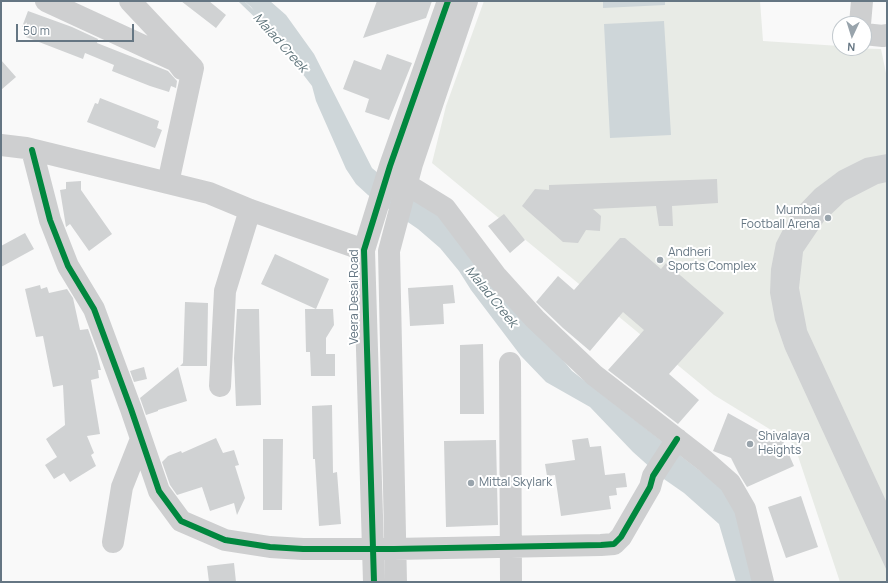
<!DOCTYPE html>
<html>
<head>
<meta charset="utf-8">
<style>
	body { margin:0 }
	#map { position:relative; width:888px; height:583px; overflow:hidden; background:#f9f9f9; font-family:Manrope,sans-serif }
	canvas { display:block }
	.frame { position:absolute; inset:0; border:2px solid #657683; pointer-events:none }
	.north { position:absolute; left:832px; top:16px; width:40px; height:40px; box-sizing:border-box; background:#fff; border:1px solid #c1c8cd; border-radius:50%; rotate:184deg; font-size:11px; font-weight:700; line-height:16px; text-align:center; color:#657683 }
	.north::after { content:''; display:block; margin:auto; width:14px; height:18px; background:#99a4ac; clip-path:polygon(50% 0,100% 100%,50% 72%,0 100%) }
	.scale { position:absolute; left:16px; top:24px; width:118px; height:18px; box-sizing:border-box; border:2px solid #657683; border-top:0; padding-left:5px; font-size:12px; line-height:14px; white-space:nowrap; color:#657683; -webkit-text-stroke:3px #fff; paint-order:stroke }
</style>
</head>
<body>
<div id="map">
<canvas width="888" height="583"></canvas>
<div class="frame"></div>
<div class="north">N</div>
<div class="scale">50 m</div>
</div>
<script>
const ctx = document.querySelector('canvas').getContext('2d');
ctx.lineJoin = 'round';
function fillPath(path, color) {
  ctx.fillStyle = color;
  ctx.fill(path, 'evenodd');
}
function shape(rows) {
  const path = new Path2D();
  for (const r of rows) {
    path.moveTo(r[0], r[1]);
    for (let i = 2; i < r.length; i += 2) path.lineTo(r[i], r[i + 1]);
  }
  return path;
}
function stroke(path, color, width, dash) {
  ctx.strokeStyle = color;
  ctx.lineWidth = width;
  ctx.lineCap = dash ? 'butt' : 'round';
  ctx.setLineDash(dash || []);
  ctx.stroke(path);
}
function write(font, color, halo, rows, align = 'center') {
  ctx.font = font + ' Manrope,sans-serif';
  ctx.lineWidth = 4;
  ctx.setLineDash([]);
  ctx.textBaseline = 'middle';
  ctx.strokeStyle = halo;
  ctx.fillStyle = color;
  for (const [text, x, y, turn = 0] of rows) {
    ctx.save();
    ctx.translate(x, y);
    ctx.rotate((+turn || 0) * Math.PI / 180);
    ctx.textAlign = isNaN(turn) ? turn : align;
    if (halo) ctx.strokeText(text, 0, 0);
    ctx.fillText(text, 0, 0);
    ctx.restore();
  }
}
fillPath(shape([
	[484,1,760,1,763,41,840,46,840,48,881,49,887,78,887,582,840,582,794,444,714,395,432,163,446,106]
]), '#e8ebe6');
fillPath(shape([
	[244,1,270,1,286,15,314,54,372,168,392,185,439,209,478,258,572,371,722,488,739,507,759,582,736,582,719,524,684,493,661,477,633,452,590,407,546,382,521,356,471,290,459,271,440,248,418,229,368,195,356,184,346,169,316,101,312,86,251,7],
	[603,1,665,1,665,5,603,8],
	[664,21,671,135,610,138,604,24]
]), '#ced6d9');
stroke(shape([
	[241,1,266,25]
]), '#ced6d9', 4.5);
fillPath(shape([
	[181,1,209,1,226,15,216,28],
	[377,1,432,1,426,18,363,38],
	[28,11,72,27,98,39,97,43,168,71,177,81,176,88,171,86,169,92,150,86,112,71,114,65,85,53,83,59,26,37,29,29,22,27],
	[387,54,412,63,389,120,365,112,369,99,343,89,354,60,381,70],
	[1,60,16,77,1,90],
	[100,98,159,121,157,128,162,130,155,148,87,122,95,103,98,104],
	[887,154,887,182,878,184,845,201,824,221,803,252,799,288,807,330,887,503,887,571,785,349,775,320,770,293,771,269,776,243,791,214,815,189,839,171,865,158],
	[717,179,718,203,672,206,673,226,659,226,656,206,593,209,601,216,600,231,586,230,578,243,563,242,522,206,535,189,549,190,549,185],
	[81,181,81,190,112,234,89,251,70,224,66,227,60,190,66,189,66,182],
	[504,214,525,240,510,253,488,226],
	[25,233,34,249,1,267,1,246],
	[620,238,625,238,661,269,666,263,724,313,669,374,699,400,678,424,608,370,644,330,623,312,590,351,563,328,536,302,558,276,574,290],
	[275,254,329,279,316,309,261,284],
	[40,285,41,289,47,287,49,293,67,289,73,298,80,330,88,329,97,354,101,370,98,370,99,378,91,380,100,434,87,436,94,453,91,455,96,466,70,482,64,473,54,479,45,465,57,457,46,439,65,425,63,385,53,387,43,336,36,337,25,289],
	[453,285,455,303,443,304,444,324,410,326,408,288],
	[185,302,208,303,207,366,180,366,183,363],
	[237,309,259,309,261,405,236,406,234,358],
	[305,309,333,309,334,325,326,338,326,354,335,354,335,376,311,376,310,352,306,352],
	[483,344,484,414,460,414,460,345],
	[144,367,147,379,134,382,130,371],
	[178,367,187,401,158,410,158,411,146,415,140,398],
	[332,405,333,473,337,472,341,524,319,526,315,459,313,459,312,406],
	[728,413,769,436,779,432,794,466,747,487,739,474,731,458,713,451],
	[216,438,223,453,234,450,239,465,235,466,245,498,237,515,234,503,210,511,202,487,177,495,170,485,162,462,168,456,181,451,182,453],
	[588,438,590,447,601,446,605,475,625,473,627,487,616,488,617,495,609,496,611,509,561,516,555,475,547,476,545,464,575,460,572,440],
	[263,439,283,439,282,510,263,510],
	[496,440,498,525,446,527,444,441],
	[801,496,818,547,786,558,768,507],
	[234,563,236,582,209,582,207,566]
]), '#d0d2d3');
stroke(shape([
	[46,1,176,61,182,69],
	[130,1,193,68,168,183],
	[860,24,862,1],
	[864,34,883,36,887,35],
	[1,145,26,148,209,193,250,210,364,250],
	[32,150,50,220,68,266,94,309,131,409,159,491,181,521,225,540,270,547,303,549,394,549,601,545,614,544,621,537,650,487,653,476,677,439],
	[406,184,445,208,497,277,535,319,594,375,705,461,730,483,745,509,763,582],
	[510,363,511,582],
	[220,386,225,291,250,210],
	[113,542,122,487,141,439],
	[374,582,364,250,390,166,448,1],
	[396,582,389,251,412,164,467,1]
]), '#cecfd0', 22);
stroke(shape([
	[32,150,50,220,68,266,94,309,131,409,159,491,181,521,225,540,270,547,303,549,394,549,601,545,614,544,621,537,650,487,653,476,677,439],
	[374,582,364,250,390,166,448,1]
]), '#00873e', 6);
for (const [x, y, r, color] of [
	[828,218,4,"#99a4ac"],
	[660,260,4,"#99a4ac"],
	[750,444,4,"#99a4ac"],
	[471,483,4,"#99a4ac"]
]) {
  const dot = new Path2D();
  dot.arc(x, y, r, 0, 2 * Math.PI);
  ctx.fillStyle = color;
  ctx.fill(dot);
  stroke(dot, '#fff', 1.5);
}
write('12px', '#657683', '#fff', [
	["Mumbai",820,211,"right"],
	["Football Arena",820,225,"right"],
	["Andheri",668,253],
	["Sports Complex",668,267],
	["Shivalaya",758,437],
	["Heights",758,451],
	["Mittal Skylark",479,483]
], 'left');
write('12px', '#657683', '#fff', [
	["Veera Desai Road",355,297,-90]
]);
write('italic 13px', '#60757c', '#fff', [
	["Malad Creek",280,43,48],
	["Malad Creek",491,297,51]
]);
</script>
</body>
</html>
